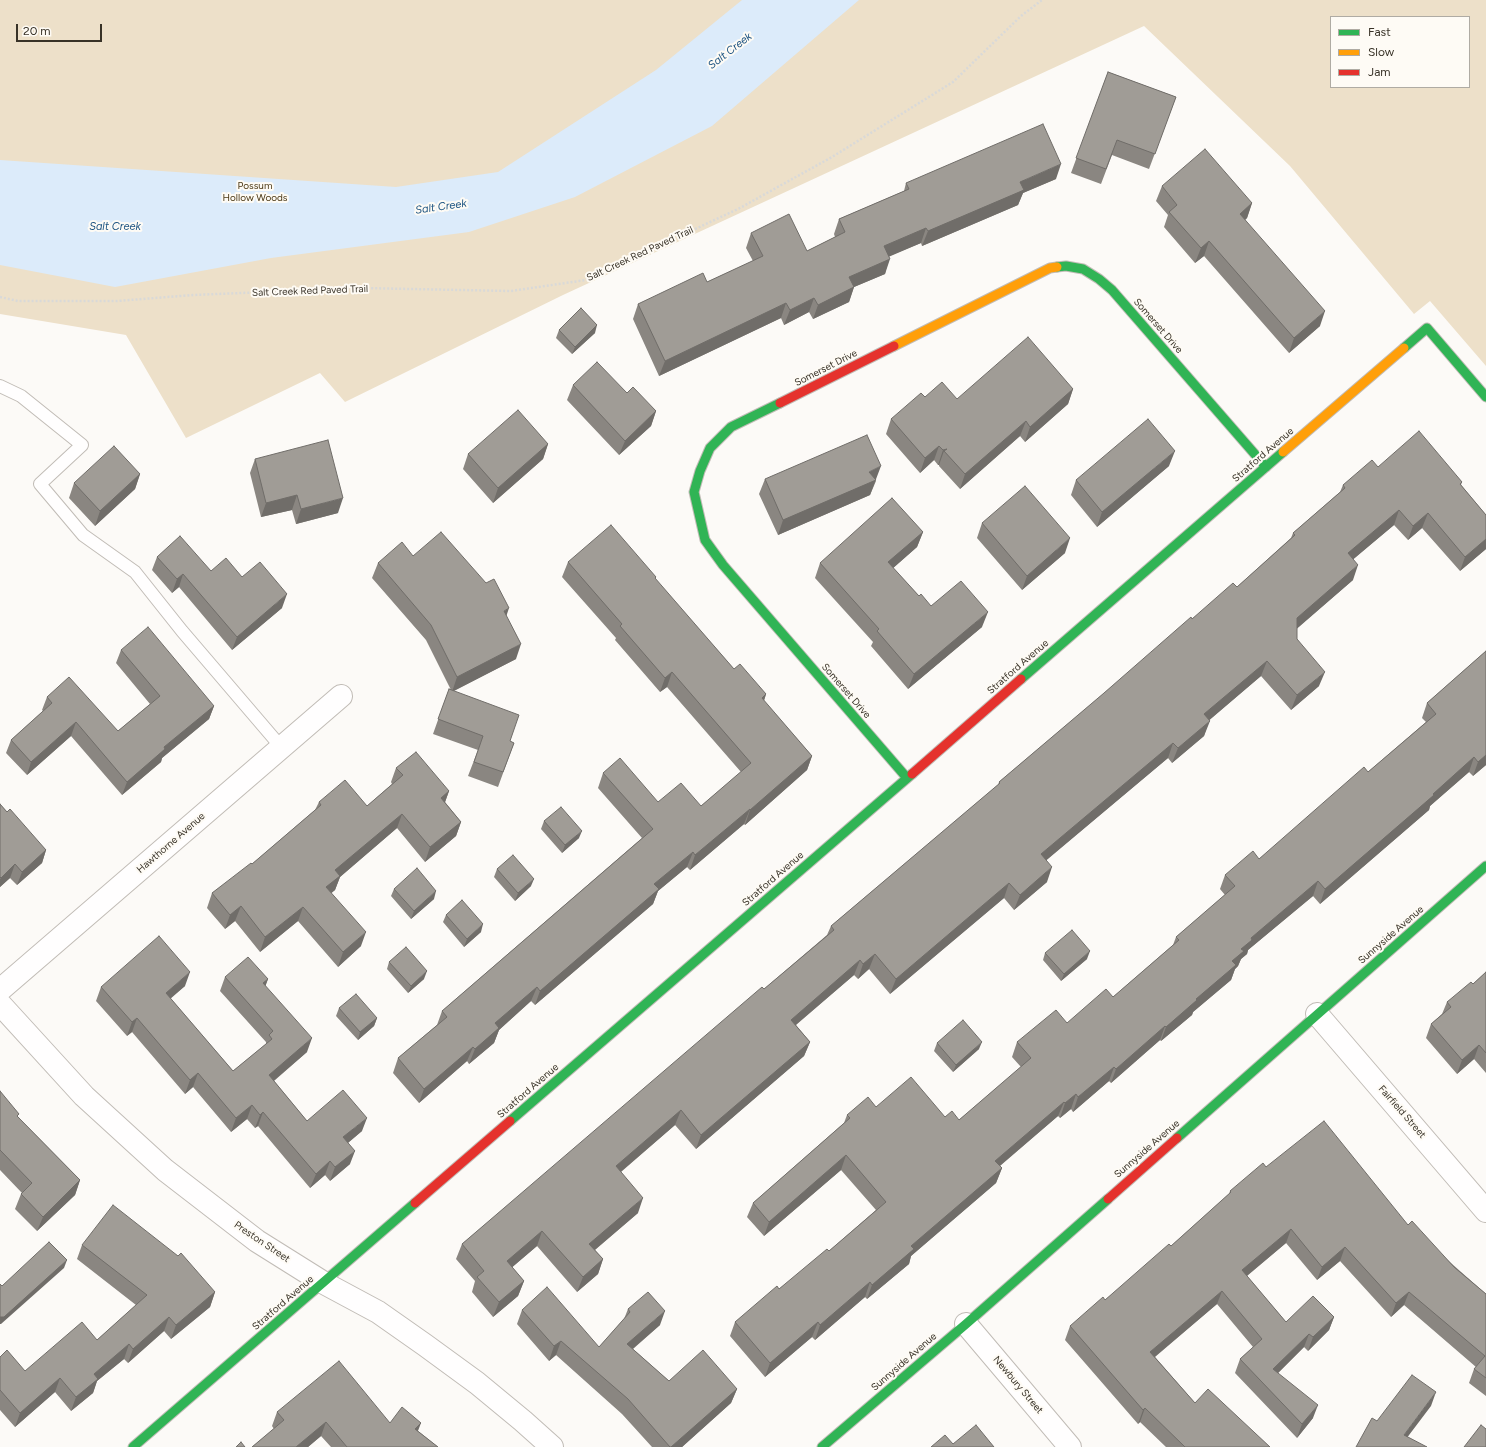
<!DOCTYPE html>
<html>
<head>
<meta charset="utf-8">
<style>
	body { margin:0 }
	#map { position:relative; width:1486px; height:1447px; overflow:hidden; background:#fcfaf7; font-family:Figtree,sans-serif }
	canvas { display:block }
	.legend { position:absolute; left:1330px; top:16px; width:140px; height:72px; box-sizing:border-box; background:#fefbf5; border:1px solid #afaba3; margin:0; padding:5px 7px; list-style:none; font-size:12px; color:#383227 }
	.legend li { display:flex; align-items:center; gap:8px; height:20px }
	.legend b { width:20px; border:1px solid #afaba3 }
	.scale { position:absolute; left:16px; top:24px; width:86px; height:18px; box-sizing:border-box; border:2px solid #383227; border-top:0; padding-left:5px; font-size:12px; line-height:14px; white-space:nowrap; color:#383227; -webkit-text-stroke:3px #fefbf5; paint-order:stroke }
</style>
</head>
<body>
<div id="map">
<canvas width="1486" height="1447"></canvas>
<ul class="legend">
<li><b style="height:5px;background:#30b455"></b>Fast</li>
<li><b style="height:5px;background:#ff9f0a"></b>Slow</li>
<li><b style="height:5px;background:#e5322d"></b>Jam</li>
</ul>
<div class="scale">20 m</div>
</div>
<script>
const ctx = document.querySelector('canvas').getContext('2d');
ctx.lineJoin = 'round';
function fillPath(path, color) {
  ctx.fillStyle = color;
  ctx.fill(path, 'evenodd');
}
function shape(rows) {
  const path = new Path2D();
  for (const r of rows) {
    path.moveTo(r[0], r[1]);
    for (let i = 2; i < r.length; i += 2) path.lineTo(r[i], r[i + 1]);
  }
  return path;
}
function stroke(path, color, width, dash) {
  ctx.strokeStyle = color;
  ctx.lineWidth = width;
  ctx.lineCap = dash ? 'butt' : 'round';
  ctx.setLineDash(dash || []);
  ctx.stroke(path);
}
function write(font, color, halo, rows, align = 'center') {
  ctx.font = font + ' Figtree,sans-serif';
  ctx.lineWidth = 4;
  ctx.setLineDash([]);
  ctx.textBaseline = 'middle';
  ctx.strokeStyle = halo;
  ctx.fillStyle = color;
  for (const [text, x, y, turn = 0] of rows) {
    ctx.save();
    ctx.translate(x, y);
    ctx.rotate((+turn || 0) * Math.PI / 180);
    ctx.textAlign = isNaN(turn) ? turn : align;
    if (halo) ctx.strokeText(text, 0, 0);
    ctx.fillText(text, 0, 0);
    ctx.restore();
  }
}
fillPath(shape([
	[0,0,1486,0,1486,366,1430,301,1414,314,1290,166,1144,26,563,295,345,402,320,373,186,438,126,335,0,314],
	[1331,17,1469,17,1469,87,1331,87]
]), '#ede0c9');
fillPath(shape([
	[742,0,859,0,712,126,575,197,469,232,271,258,115,287,0,265,0,160,396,187,498,172,656,70]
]), '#dcebfa');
const lane = shape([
	[0,386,21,396,82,445,40,484,83,535,135,572,182,631,282,748]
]);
const street = shape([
	[0,990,341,696],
	[0,1004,84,1096,165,1170,257,1241,324,1283,378,1312,425,1345,477,1383,523,1421,552,1447],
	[1317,1014,1486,1211],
	[966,1324,1070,1447]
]);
const fast = shape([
	[1057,267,1066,266,1083,269,1099,279,1112,290,1266,467],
	[1404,348,1427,328,1486,397],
	[780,403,731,427,710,448,700,471,694,492,705,540,723,565,907,778],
	[1021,679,1283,452],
	[510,1121,912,774],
	[1177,1138,1486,866],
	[133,1447,415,1203],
	[822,1447,966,1324,1108,1199]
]);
const slow = shape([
	[894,346,1050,268,1057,267],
	[1283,452,1404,348]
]);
const jam = shape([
	[780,403,894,346],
	[912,774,1021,679],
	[1108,1199,1177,1138],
	[415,1203,510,1121]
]);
stroke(lane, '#c1bcb6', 14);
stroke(street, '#c1bcb6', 24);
stroke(fast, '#c1bcb6', 11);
stroke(slow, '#c1bcb6', 11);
stroke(jam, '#c1bcb6', 11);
stroke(shape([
	[0,297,18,301,117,301,193,295,361,288,511,291,586,280,738,209,832,157,953,82,1021,16,1042,0]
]), '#d9d9d8', 2.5, [2, 2]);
stroke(lane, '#fffefe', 12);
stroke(street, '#fffefe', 22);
stroke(fast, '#30b455', 9);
stroke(slow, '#ff9f0a', 9);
stroke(jam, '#e5322d', 9);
fillPath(shape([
	[1108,72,1176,97,1149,169,1112,155,1101,184,1071,173],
	[1056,179,1023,193,1018,205,922,246,921,243,889,256,885,274,854,287,849,302,813,319,809,312,784,325,781,318,659,376,633,319,638,304,707,282,753,261,746,248,751,233,807,251,835,237,834,234,839,219,904,191,906,183],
	[1162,186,1252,203,1247,218,1245,220,1320,326,1289,353,1204,256,1195,263,1164,227,1168,215,1156,201],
	[559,330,595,333,572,354,556,338],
	[573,385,627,393,656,411,651,426,619,455,567,400],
	[1073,389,1068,404,1025,442,1020,436,960,489,939,466,939,465,938,465,934,460,920,473,886,434,891,419,925,397,957,399],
	[548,444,543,459,493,503,463,469,468,454],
	[255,459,338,513,296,524,292,510,261,517,250,473],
	[1169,466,1097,527,1071,495,1076,480],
	[1378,467,1462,482,1461,485,1486,515,1486,549,1460,571,1422,528,1408,540,1394,525,1353,559,1353,580,1297,628,1297,639,1319,686,1291,710,1261,676,1209,720,1204,736,1172,763,1168,758,1046,860,1047,882,1014,910,1004,898,890,994,869,969,858,979,854,975,796,1025,810,1042,804,1056,696,1149,675,1125,621,1172,638,1213,595,1250,603,1259,598,1274,577,1292,537,1246,512,1267,524,1281,518,1296,493,1317,472,1292,475,1281,456,1259,462,1244,764,989,827,935,831,926,998,785,999,782,1192,619,1237,587,1291,538,1293,533,1340,492,1343,485],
	[140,474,135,489,95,526,69,498,74,483],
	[765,479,876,481,870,495,778,535,759,494],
	[982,523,1065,553,1022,590,977,538],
	[923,532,917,547,893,568,919,596,931,606,982,627,908,689,871,646,873,642,815,578,820,563],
	[413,556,506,615,516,659,453,691,510,741,514,743,498,787,468,776,478,750,433,734,449,689,451,690,426,640,372,578,378,563],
	[157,557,211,571,282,608,232,650,179,587,172,593,152,570],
	[568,562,655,579,734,669,766,694,764,701,812,756,807,770,745,825,744,824,690,870,687,867,658,891,653,904,535,1005,531,1001,499,1030,494,1043,469,1064,467,1061,419,1103,393,1073,398,1058,437,1025,442,1011,642,838,598,788,603,773,658,802,701,806,741,772,667,687,660,692,615,640,616,638,562,577],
	[121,650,214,706,209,719,162,758,161,762,122,795,71,736,27,775,6,753,11,740,43,711,42,710,47,697,118,731,150,704,116,663],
	[1486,651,1486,765,1473,776,1469,772,1430,806,1429,810,1320,904,1313,896,1248,950,1247,954,1241,959,1238,966,1235,969,1231,980,1193,1012,1192,1015,1161,1041,1160,1040,1111,1083,1109,1081,1073,1112,1071,1109,1060,1118,1058,1116,1000,1166,1002,1168,996,1183,911,1256,909,1264,867,1299,865,1297,815,1340,812,1337,765,1377,730,1336,735,1322,779,1289,829,1251,876,1210,841,1170,764,1236,747,1217,753,1203,844,1123,847,1115,876,1107,945,1117,959,1120,1021,1067,1012,1057,1017,1042,1067,1023,1113,997,1173,945,1176,937,1225,895,1220,889,1225,875,1259,859,1368,772,1426,722,1422,718,1427,703],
	[396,768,449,791,445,802,461,822,456,836,425,862,397,828,340,877,335,890,331,893,361,946,338,967,298,921,260,952,235,921,225,929,207,908,212,893,252,864,315,810,319,802,367,806,392,784,391,782],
	[0,804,7,812,46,850,42,863,17,885,10,878,0,887],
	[544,821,579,838,562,853,541,829],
	[497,869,531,886,515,901,494,877],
	[394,889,434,899,411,919,391,896],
	[446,915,481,932,464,947,443,922],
	[1045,953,1087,959,1061,981,1043,960],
	[389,962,424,979,408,993,387,969],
	[1486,972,1486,1073,1474,1059,1457,1074,1426,1038,1431,1024,1442,1014,1447,1002,1473,984],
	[225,977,268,979,265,986,307,1052,274,1081,307,1121,362,1131,348,1143,350,1164,330,1181,325,1175,310,1188,258,1126,255,1128,247,1119,231,1132,193,1087,185,1094,132,1032,127,1036,96,1001,101,987,185,986,170,998,233,1071,266,1044,266,1042,220,991],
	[339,1008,377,1018,374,1026,358,1040,336,1016],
	[937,1043,979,1049,953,1072,934,1051],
	[0,1091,18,1117,80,1180,75,1195,37,1231,15,1209,21,1194,22,1193,0,1170],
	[1266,1167,1408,1225,1486,1294,1486,1396,1469,1383,1474,1369,1476,1367,1404,1305,1391,1317,1340,1261,1317,1280,1286,1243,1247,1276,1286,1322,1334,1317,1329,1330,1308,1351,1304,1347,1278,1373,1313,1418,1297,1438,1235,1373,1240,1359,1253,1347,1217,1304,1155,1357,1195,1403,1270,1447,1166,1447,1140,1422,1138,1424,1065,1340,1070,1326,1105,1300,1171,1246,1229,1194,1230,1191],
	[82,1245,215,1292,210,1307,171,1339,164,1331,128,1363,124,1359,97,1381,93,1393,71,1411,55,1392,15,1427,0,1410,0,1357,25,1371,97,1340,136,1305,77,1259],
	[628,1309,660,1325,633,1349,669,1381,737,1389,731,1403,682,1447,652,1447,622,1414,556,1355,549,1361,517,1324,522,1310,599,1347,624,1319],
	[277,1412,390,1423,418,1431,438,1447,331,1447,321,1436,308,1447,252,1447,274,1429,272,1426]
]), '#8a8681');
fillPath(shape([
	[1061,164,1056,179,1023,193,1018,205,922,246,928,231,1020,182],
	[1252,203,1247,218,1235,229,1240,214],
	[926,228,921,243,879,261,884,246],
	[1209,241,1204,256,1195,263,1201,248],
	[890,259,885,274,854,287,849,302,813,319,818,305,849,277],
	[814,298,809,312,784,325,790,310],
	[786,303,781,318,659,376,665,361],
	[1325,311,1320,326,1289,353,1294,338],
	[597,325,595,333,572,354,575,347],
	[1073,389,1068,404,1025,442,1030,427],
	[656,411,651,426,619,455,625,441],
	[1026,421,1020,436,960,489,965,474],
	[548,444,543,459,493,503,498,488],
	[939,446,934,460,920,473,925,458],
	[947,449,944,451,939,465,938,465,943,450],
	[1175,451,1169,466,1097,527,1102,512],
	[881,466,870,495,778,535,783,520,869,472],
	[140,474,135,489,95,526,100,511],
	[297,495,292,510,261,517,266,503],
	[343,498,338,513,296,524,301,509],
	[1399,510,1394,525,1343,568,1348,553],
	[1428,513,1422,528,1408,540,1413,526],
	[923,532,917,547,883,577,888,562],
	[1070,538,1065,553,1022,590,1027,576],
	[1486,539,1486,549,1460,571,1465,557],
	[1358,565,1353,580,1292,633,1297,618],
	[183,574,179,587,172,593,177,579],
	[287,594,282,608,232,650,237,637],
	[509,608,504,623,504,611],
	[988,612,982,627,908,689,914,674],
	[521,644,516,659,452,692,457,677],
	[1267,661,1261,676,1199,729,1204,714],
	[672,672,667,687,660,692,665,678],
	[1325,672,1319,686,1291,710,1297,695],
	[766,694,761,709,762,698],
	[214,706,209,719,162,758,161,762,122,795,127,782,164,747],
	[1210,721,1204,736,1172,763,1178,748],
	[76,722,71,736,27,775,31,762],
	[1173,743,1168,758,1036,869,1041,854],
	[1486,755,1486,765,1473,776,1478,762],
	[812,756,807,770,745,825,750,810],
	[1474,757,1469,772,1430,806,1429,810,1320,904,1325,889],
	[449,791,444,805,441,798],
	[750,809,744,824,690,870,695,855],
	[402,814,397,828,340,877,335,890,321,902,326,887,335,870],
	[461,822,456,836,425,862,430,847],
	[582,831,579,838,562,853,565,845],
	[46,850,42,863,17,885,22,872],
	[693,852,687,867,658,891,653,904,535,1005,540,991,654,884],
	[15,864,10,878,0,887,0,879],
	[1052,867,1047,882,1014,910,1020,895],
	[534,879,531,886,515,901,518,893],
	[1318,881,1313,896,1248,950,1247,954,1241,959,1238,966,1235,969,1231,980,1193,1012,1192,1015,1161,1041,1166,1027,1196,999,1232,961,1241,949,1251,938],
	[1009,883,1004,898,890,994,896,979],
	[436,891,434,899,411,919,414,911],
	[241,906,235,921,225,929,230,915],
	[303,907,298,921,260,952,265,937],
	[483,924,481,932,464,947,467,939],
	[366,932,361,946,338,967,343,952],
	[1090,951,1087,959,1061,981,1064,974],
	[875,954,869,969,858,979,863,964],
	[860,960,854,975,785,1034,791,1020],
	[427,971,424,979,408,993,411,986],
	[190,972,185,986,161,1007,166,993],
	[268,979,263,993,263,983],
	[537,987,531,1001,499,1030,494,1043,469,1064,475,1049,495,1023],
	[137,1018,132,1032,127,1036,132,1022],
	[377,1018,374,1026,358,1040,360,1032],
	[1165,1026,1160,1040,1111,1083,1116,1069],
	[312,1038,307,1052,264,1089,269,1075],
	[810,1042,804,1056,696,1149,701,1135],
	[982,1042,979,1049,953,1072,956,1065],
	[1479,1045,1474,1059,1457,1074,1462,1060],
	[473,1047,467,1061,419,1103,424,1089],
	[1114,1067,1109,1081,1073,1112,1078,1097],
	[198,1073,193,1087,185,1094,190,1080],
	[1076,1094,1071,1109,1060,1118,1065,1103],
	[1064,1102,1058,1116,989,1175,995,1161],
	[252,1105,247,1119,231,1132,236,1118],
	[681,1110,675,1125,610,1181,616,1166],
	[263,1112,258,1126,255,1128,260,1115],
	[367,1118,362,1131,338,1151,343,1137],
	[355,1151,350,1164,330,1181,335,1167],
	[846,1155,841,1170,764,1236,769,1222],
	[330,1161,325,1175,310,1188,316,1174],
	[1002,1168,996,1183,911,1256,909,1264,867,1299,872,1285,911,1246],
	[80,1180,75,1195,37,1231,43,1217],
	[643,1198,638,1213,584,1259,589,1244],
	[1291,1229,1286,1243,1237,1284,1242,1270],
	[542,1231,537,1246,502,1276,507,1261],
	[1345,1247,1340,1261,1317,1280,1322,1267],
	[603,1259,598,1274,577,1292,583,1277],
	[67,1260,64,1268,1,1324,0,1324,0,1317],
	[524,1281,518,1296,493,1317,499,1302],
	[870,1282,865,1297,815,1340,820,1325],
	[1222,1291,1217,1304,1145,1365,1150,1352],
	[215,1292,210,1307,171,1339,176,1325],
	[1409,1292,1404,1305,1391,1317,1396,1303],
	[665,1311,660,1325,622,1358,627,1344],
	[169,1317,164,1331,128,1363,133,1349],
	[1334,1317,1329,1330,1308,1351,1313,1337],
	[818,1322,812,1337,765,1377,770,1363],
	[1309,1334,1304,1347,1268,1383,1273,1369],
	[561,1341,556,1355,549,1361,554,1346],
	[129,1344,124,1359,97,1381,93,1393,71,1411,76,1397,94,1374],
	[60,1378,55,1392,15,1427,20,1413],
	[737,1389,731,1403,682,1447,671,1447],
	[1436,1392,1431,1406,1400,1447,1404,1435],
	[1318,1405,1313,1418,1297,1438,1302,1424],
	[1145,1408,1140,1422,1138,1424,1143,1410],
	[326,1422,321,1436,308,1447,296,1447],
	[421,1423,416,1436,415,1429]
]), '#706d69');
const building = shape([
	[1108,72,1176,97,1155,154,1117,140,1106,169,1076,158,1108,72],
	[1043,124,1061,164,1020,182,1024,190,928,231,926,228,884,246,890,259,849,277,854,287,818,305,814,298,790,310,786,303,665,361,638,304,703,273,707,282,763,256,751,233,789,214,807,251,845,232,839,219,909,189,906,183,1043,124],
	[1205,149,1252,203,1240,214,1325,311,1294,338,1209,241,1201,248,1169,212,1177,205,1162,186,1205,149],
	[581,308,597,325,575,347,559,330,581,308],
	[1028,337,1073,389,1030,427,1026,421,965,474,944,451,947,449,943,450,939,446,925,458,891,419,921,393,925,397,942,382,957,399,1028,337],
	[597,362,627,393,633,387,656,411,625,441,573,385,597,362],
	[518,410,548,444,498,488,468,454,518,410],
	[1148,419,1175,451,1102,512,1076,480,1148,419],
	[1419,431,1462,482,1460,484,1486,515,1486,539,1465,557,1428,513,1413,526,1399,510,1348,553,1358,565,1297,618,1297,639,1325,672,1297,695,1267,661,1204,714,1210,721,1178,748,1173,743,1041,854,1052,867,1020,895,1009,883,896,979,875,954,863,964,860,960,791,1020,810,1042,701,1135,681,1110,616,1166,643,1198,589,1244,603,1259,583,1277,542,1231,507,1261,524,1281,499,1302,477,1277,484,1271,462,1244,762,987,764,989,834,930,831,926,1000,783,999,782,1104,693,1191,617,1192,619,1233,583,1237,587,1295,535,1293,533,1345,488,1343,485,1372,460,1378,467,1419,431],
	[867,435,881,466,869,472,876,480,783,520,765,479,867,435],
	[328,440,343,498,301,509,297,495,266,503,255,459,328,440],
	[114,446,140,474,100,511,74,483,114,446],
	[1025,486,1070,538,1027,576,982,523,1025,486],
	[892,498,923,532,888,562,919,596,921,594,931,606,961,581,988,612,914,674,877,631,879,629,820,563,892,498],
	[611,525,656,577,655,578,734,669,740,664,766,694,762,698,812,756,750,810,750,809,695,855,693,852,654,884,659,889,540,991,537,987,495,1023,499,1028,475,1049,473,1047,424,1089,398,1058,447,1017,442,1011,653,829,603,773,620,758,658,802,681,783,701,806,751,763,672,672,665,678,620,626,622,624,568,562,611,525],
	[441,532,486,583,494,579,509,608,504,611,521,644,457,677,431,625,378,563,402,542,413,556,441,532],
	[180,536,211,571,226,558,242,577,260,562,287,594,237,637,183,574,177,579,157,557,180,536],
	[148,627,214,706,164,747,165,749,127,782,76,722,31,762,11,740,52,703,47,697,69,677,118,731,160,696,121,650,148,627],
	[1486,651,1486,755,1478,762,1474,757,1433,794,1434,795,1325,889,1318,881,1251,938,1252,940,1241,949,1244,951,1232,961,1236,965,1196,999,1197,1000,1166,1027,1165,1026,1116,1069,1114,1067,1078,1097,1076,1094,1065,1103,1064,1102,995,1161,1002,1168,911,1246,914,1249,872,1285,870,1282,820,1325,818,1322,770,1363,735,1322,777,1286,779,1289,827,1249,829,1251,886,1202,846,1155,769,1222,753,1203,850,1118,847,1115,868,1097,876,1107,911,1077,945,1117,952,1111,959,1120,1031,1058,1017,1042,1056,1010,1067,1023,1106,989,1113,997,1179,940,1176,937,1235,886,1225,875,1253,851,1259,859,1364,767,1368,772,1436,714,1427,703,1486,651],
	[449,689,519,715,510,741,514,743,503,772,474,762,483,736,438,719,449,689],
	[416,752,449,791,441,798,461,822,430,847,402,814,335,870,340,876,326,887,366,932,343,952,303,907,265,937,241,906,230,915,212,893,251,863,252,864,321,805,319,802,345,780,367,806,403,775,396,768,416,752],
	[0,804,7,812,10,809,46,850,22,872,15,864,1,878,0,877,0,804],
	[561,807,582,831,565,845,544,821,561,807],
	[513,855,534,879,518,893,497,869,513,855],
	[417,868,436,891,414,911,394,889,417,868],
	[462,900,483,924,467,939,446,915,462,900],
	[1072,930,1090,951,1064,974,1045,953,1072,930],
	[159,936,190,972,166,993,233,1071,272,1039,269,1035,273,1031,225,977,248,957,268,979,263,983,312,1038,269,1075,307,1121,343,1090,367,1118,343,1137,355,1151,335,1167,330,1161,316,1174,263,1112,260,1115,252,1105,236,1118,198,1073,190,1080,137,1018,132,1022,101,987,159,936],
	[406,947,427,971,411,986,389,962,406,947],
	[1486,972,1486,1053,1479,1045,1462,1060,1431,1024,1451,1007,1447,1002,1471,982,1473,984,1486,972],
	[356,994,377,1018,360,1032,339,1008,356,994],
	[963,1020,982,1042,956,1065,937,1043,963,1020],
	[0,1091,19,1114,17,1116,80,1180,43,1217,21,1194,32,1183,0,1150,0,1091],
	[1324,1121,1408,1225,1412,1221,1454,1267,1486,1294,1486,1378,1474,1369,1485,1356,1409,1292,1396,1303,1345,1247,1322,1267,1291,1229,1242,1270,1286,1322,1313,1296,1334,1317,1313,1337,1309,1334,1273,1369,1318,1405,1302,1424,1240,1359,1262,1339,1222,1291,1150,1352,1195,1403,1208,1389,1270,1447,1185,1447,1145,1408,1143,1410,1070,1326,1103,1297,1105,1300,1169,1244,1171,1246,1231,1192,1230,1191,1263,1163,1266,1167,1324,1121],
	[113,1205,178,1256,181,1253,215,1292,176,1325,169,1317,133,1349,129,1344,94,1374,98,1379,76,1397,60,1378,20,1413,0,1390,0,1357,7,1350,25,1371,82,1322,97,1340,147,1295,82,1245,113,1205],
	[49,1242,67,1260,4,1317,0,1317,0,1284,2,1286,49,1242],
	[547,1287,599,1347,630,1312,628,1309,648,1292,665,1311,627,1344,669,1381,703,1350,737,1389,671,1447,670,1447,628,1399,561,1341,554,1346,522,1310,547,1287],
	[339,1361,390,1423,402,1407,421,1423,415,1429,438,1447,347,1447,326,1422,296,1447,252,1447,284,1420,277,1412,339,1361],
	[1412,1375,1436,1392,1404,1435,1427,1447,1356,1447,1372,1418,1377,1421,1412,1375],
	[976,1425,994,1447,931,1447,945,1435,953,1444,976,1425],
	[1481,1425,1486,1429,1486,1447,1464,1447,1481,1425],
	[241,1442,245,1447,236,1447,241,1442]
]);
fillPath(building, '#a09c96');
stroke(building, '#706d69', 1);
write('10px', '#493714', '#fefbf5', [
	["Possum",255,186],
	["Hollow Woods",255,198]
]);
write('10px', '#383227', '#fefbf5', [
	["Salt Creek Red Paved Trail",640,254,-25],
	["Salt Creek Red Paved Trail",310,291,-2],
	["Somerset Drive",1158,326,49],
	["Somerset Drive",826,368,-27],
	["Stratford Avenue",1263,455,-41],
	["Stratford Avenue",1018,667,-41],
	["Somerset Drive",846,691,49],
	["Hawthorne Avenue",171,843,-41],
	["Stratford Avenue",773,879,-41],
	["Sunnyside Avenue",1391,935,-41],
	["Stratford Avenue",528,1091,-41],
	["Fairfield Street",1402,1112,49],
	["Sunnyside Avenue",1147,1149,-41],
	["Preston Street",262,1242,34],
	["Stratford Avenue",283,1303,-41],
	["Sunnyside Avenue",904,1362,-41],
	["Newbury Street",1018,1385,50]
]);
write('italic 11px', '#1c5381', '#fefbf5', [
	["Salt Creek",730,51,-38],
	["Salt Creek",441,207,-8],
	["Salt Creek",115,227]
]);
</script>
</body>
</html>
